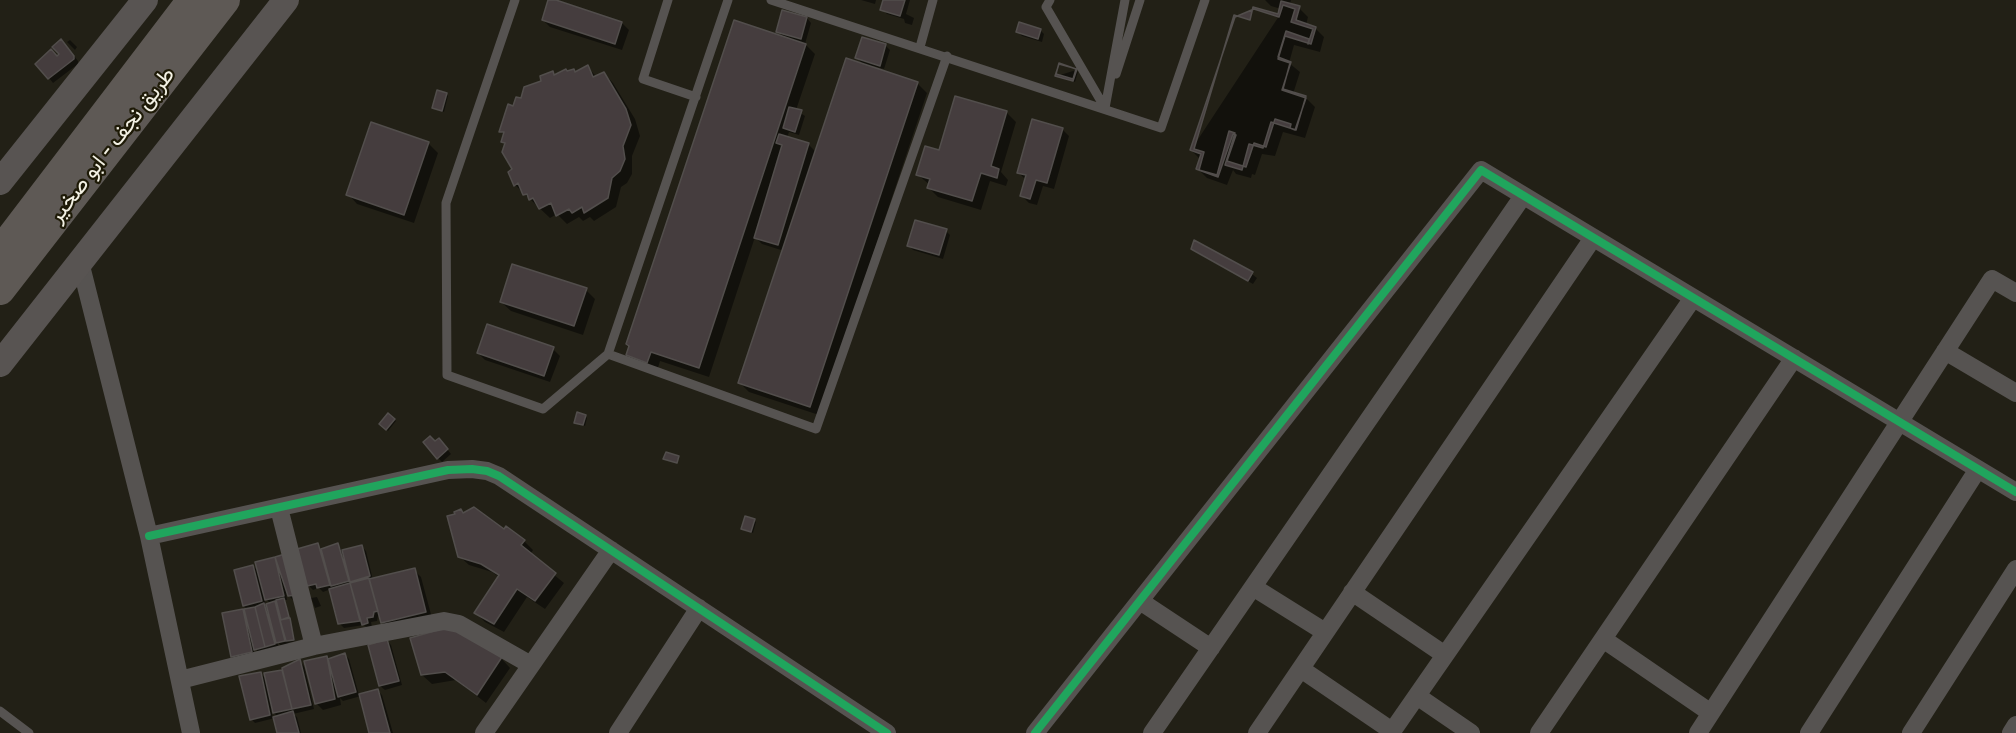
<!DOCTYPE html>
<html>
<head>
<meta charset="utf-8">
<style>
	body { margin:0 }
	canvas { display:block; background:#222016 }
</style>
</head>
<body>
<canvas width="2016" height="733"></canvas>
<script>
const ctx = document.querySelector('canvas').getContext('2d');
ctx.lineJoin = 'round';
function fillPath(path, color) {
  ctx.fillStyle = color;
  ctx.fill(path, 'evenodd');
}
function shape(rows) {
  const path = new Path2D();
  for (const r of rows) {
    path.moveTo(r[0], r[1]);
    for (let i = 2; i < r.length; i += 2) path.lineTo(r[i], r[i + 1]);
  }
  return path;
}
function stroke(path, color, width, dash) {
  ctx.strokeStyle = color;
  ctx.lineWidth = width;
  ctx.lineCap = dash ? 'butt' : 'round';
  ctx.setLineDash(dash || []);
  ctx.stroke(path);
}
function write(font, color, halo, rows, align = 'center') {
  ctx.font = font + ' Cabin,Vazirmatn,sans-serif';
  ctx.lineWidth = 4.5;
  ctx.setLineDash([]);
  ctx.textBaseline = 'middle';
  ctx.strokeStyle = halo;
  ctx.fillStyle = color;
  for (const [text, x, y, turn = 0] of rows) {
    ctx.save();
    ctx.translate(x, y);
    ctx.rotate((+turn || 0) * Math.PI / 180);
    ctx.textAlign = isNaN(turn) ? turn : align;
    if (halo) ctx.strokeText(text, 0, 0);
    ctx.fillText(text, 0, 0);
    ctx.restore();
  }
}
fillPath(shape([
	[550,0,622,23,629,30,622,50,550,27,543,20],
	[861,0,876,0,875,4],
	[885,0,910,0,906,14,914,18,912,25,905,23,904,19,887,14,882,9],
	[1265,0,1291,0,1290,5,1299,8,1308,17,1306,25,1315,28,1324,37,1320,52,1294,45,1289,63,1300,72,1293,94,1305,97,1315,107,1305,138,1283,132,1275,156,1262,154,1255,175,1252,174,1251,178,1236,174,1233,170,1227,185,1207,178,1198,169,1201,160,1191,150,1279,16,1281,9,1271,6],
	[783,12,807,18,811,23,805,44,815,54,796,110,805,116,799,135,789,132,787,138,809,145,816,152,865,66,857,58,885,45,890,50,884,69,873,66,872,68,918,84,927,93,819,415,749,392,740,383,784,251,762,244,755,237,709,377,660,361,657,371,637,364,627,355,784,38,778,31],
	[1040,30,1044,34,1042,42,1022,36,1017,31],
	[70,40,77,47,75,50,67,42],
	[65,45,78,61,78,64,53,83,49,78],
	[587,67,597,77,604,73,613,83,635,119,640,136,632,156,632,174,627,183,621,187,616,207,594,221,590,217,583,221,579,217,567,224,557,214,550,218,515,185,510,172,513,169,506,145,503,142,505,135,501,131,514,107,552,73,556,76,568,73,576,73],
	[1076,70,1078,72,1075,82,1057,76],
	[446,94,448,96,444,112,435,109,433,107],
	[956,97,1007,113,1016,122,1001,172,1008,180,1006,186,990,181,981,210,938,197,929,188,930,185,918,175,940,152],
	[1062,129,1069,136,1054,189,1043,186,1037,205,1029,203,1022,196,1025,179,1018,172],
	[428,143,438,153,414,223,357,204,348,194],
	[946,231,950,235,943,259,913,250,909,246],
	[1195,243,1252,274,1257,278,1253,284,1197,253,1193,249],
	[586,290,595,299,583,335,511,311,501,302],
	[553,349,560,356,550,382,485,360,478,353],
	[388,415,396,421,388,431,381,424],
	[585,416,587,418,585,426,575,422],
	[435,443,443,444,451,454,442,462,438,458],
	[461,511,524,541,533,550,530,555,564,583,545,609,527,597,504,632,485,622,476,613,499,577,492,572,469,565,459,556],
	[754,521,756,522,753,533,742,529],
	[317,545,322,550,338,545,343,552,362,547,366,551,373,580,414,570,421,577,432,618,389,629,383,622,381,615,378,616,377,621,371,622,372,627,368,628,364,625,344,628,340,624,331,589,323,592,319,588,313,590,309,586,299,550],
	[285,555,293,600,286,593,287,600,285,600,295,641,288,643,288,645,282,647,277,641,279,648,260,653,253,647,255,656,237,660,232,656,242,612,247,616,248,610,244,606,253,566,260,573,257,563],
	[264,597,271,604,266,606],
	[317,597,321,606,315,608,311,598],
	[387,641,391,645,402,685,385,690,380,686],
	[345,655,349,659,359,695,378,691,382,695,393,733,371,733,361,696,343,701,340,698,341,705,323,710,316,703,327,657,329,660],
	[501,658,510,668,486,703,456,680,432,684,422,675],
	[299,661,304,666,314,709,293,714,297,717,301,733,278,733,275,718,255,723,251,719,260,673,267,680,265,674,285,672],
	[271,710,278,717,273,718]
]), '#0007');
const building = shape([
	[548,0,556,0,622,22,615,44,542,20,548,0],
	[883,0,905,0,900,16,880,10,883,0],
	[1281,1,1300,6,1296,20,1316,27,1311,44,1285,36,1278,59,1290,63,1283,89,1306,96,1296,130,1271,122,1263,148,1249,144,1242,170,1225,165,1235,133,1229,131,1217,175,1199,170,1204,152,1194,149,1234,15,1250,20,1253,7,1278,14,1281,1],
	[1283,5,1295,9,1291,22,1313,29,1308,44,1309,39,1286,31,1278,57,1291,62,1282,90,1306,98,1295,130,1290,128,1291,124,1275,119,1266,147,1254,143,1246,167,1227,161,1236,135,1233,134,1218,177,1196,169,1201,154,1190,150,1235,17,1254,9,1279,17,1283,5],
	[782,10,807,17,801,39,776,32,782,10],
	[734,20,806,44,699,368,651,352,647,363,626,355,629,346,626,344,734,20],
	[1019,22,1041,29,1038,39,1016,32,1019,22],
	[862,37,886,44,880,66,855,58,862,37],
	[61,39,74,56,74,59,48,79,35,64,51,49,57,56,59,54,52,47,61,39],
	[846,58,918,82,810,407,738,383,846,58],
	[1059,63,1076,69,1073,79,1056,74,1059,63],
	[1059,64,1077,69,1073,81,1055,76,1059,64],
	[588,65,593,77,604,72,626,109,631,125,623,146,625,159,620,171,612,178,608,198,584,213,582,207,572,213,569,209,556,216,551,203,539,209,533,198,529,200,527,194,523,195,518,183,514,186,508,172,512,169,502,152,505,143,501,142,504,132,499,132,508,104,513,106,516,97,521,98,524,87,541,81,540,76,553,71,554,75,566,69,567,71,574,69,575,72,588,65],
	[437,90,447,93,442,111,432,108,437,90],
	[955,96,1007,111,991,166,999,169,997,178,981,173,972,201,927,188,930,179,916,175,925,146,939,150,955,96],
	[789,107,802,110,795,132,783,128,789,107],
	[1032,119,1063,128,1047,183,1036,180,1030,199,1020,196,1026,175,1017,173,1032,119],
	[371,122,429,142,404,215,346,195,371,122],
	[779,134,809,143,778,245,754,238,782,145,776,143,779,134],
	[915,220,947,229,939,255,907,246,915,220],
	[1194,240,1253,272,1248,281,1191,249,1194,240],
	[512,264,587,288,574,326,500,302,512,264],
	[487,324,554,347,544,376,477,353,487,324],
	[577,412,586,415,583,425,574,423,577,412],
	[388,413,395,419,386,430,379,424,388,413],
	[430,436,435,441,439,438,448,449,437,459,423,442,430,436],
	[666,452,679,456,677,463,663,459,666,452],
	[474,507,504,529,506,526,525,540,521,545,556,573,535,601,517,589,494,624,474,613,499,575,481,564,458,557,447,516,455,514,454,512,461,509,463,513,474,507],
	[745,516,755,519,751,532,741,529,745,516],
	[318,543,330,585,317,588,316,584,307,586,297,549,318,543],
	[338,543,349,581,331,586,321,549,338,543],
	[362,545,370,576,350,582,342,550,362,545],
	[285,554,297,595,288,596,275,557,285,554],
	[275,557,284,596,265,600,255,562,275,557],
	[253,565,262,601,243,606,234,570,253,565],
	[415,568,426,612,381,623,369,579,415,568],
	[369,578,378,611,374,612,373,617,367,618,368,623,362,625,350,583,369,578],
	[350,583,360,621,338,624,329,589,350,583],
	[284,598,289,617,281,620,276,600,284,598],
	[275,601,285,641,276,643,266,604,275,601],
	[264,603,275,644,265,647,255,607,264,603],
	[255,607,265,647,254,650,244,609,255,607],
	[243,609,252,652,231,657,222,613,243,609],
	[290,618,294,640,286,641,280,620,290,618],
	[452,626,502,657,477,695,445,672,421,675,410,638,452,626],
	[387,639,399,681,379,686,368,645,387,639],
	[345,653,356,692,338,697,328,659,345,653],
	[327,656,335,699,315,704,304,661,327,656],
	[300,659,311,705,292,709,282,668,300,659],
	[282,670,292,709,273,713,264,673,282,670],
	[261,672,270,715,250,720,239,676,261,672],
	[378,689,390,733,369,733,359,694,378,689],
	[293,711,299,733,277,733,273,717,293,711]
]);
fillPath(building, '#453d3e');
stroke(building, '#524e4c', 1.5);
stroke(shape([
	[515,0,446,203,447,375,543,409,608,354],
	[668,0,643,79,696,97],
	[728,0,608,354,816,429,947,56],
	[771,0,1161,128,1205,0],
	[1050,0,1046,7,1105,108,1125,0],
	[920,47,933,0],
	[1116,74,1140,0],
	[0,711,29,733]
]), '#565351', 9);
stroke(shape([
	[80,262,149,536,191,733],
	[1945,351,2016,393],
	[279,508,314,646],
	[149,536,448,470,472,469,487,471,499,476,887,733],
	[1253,587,1325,632],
	[1352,592,1445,655],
	[1140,601,1211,648],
	[1603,639,1711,713],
	[1301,669,1392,731],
	[180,680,314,646,444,621,459,624,531,665],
	[1417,696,1471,733],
	[484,733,611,550],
	[618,733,699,608],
	[1035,733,1481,170,2016,492],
	[1152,733,1523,196],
	[1257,733,1593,238],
	[1391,733,1693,298],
	[1539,733,1794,358],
	[1698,733,1992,279,2016,293],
	[1809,733,1978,469],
	[1911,733,2016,569],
	[2011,733,2016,725]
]), '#565351', 18);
stroke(shape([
	[0,182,145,0],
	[0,364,286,0]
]), '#585452', 26);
stroke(shape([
	[0,252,192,0],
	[0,290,225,0]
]), '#5e5955', 30);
stroke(shape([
	[149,536,448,470,472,469,487,471,499,476,887,733],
	[1035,733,1481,170,2016,492]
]), '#20a55d', 8);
write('22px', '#f3f1e4', '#1e1a07', [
	["طريق نجف - ابو صخير",112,145,-52]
]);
</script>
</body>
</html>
